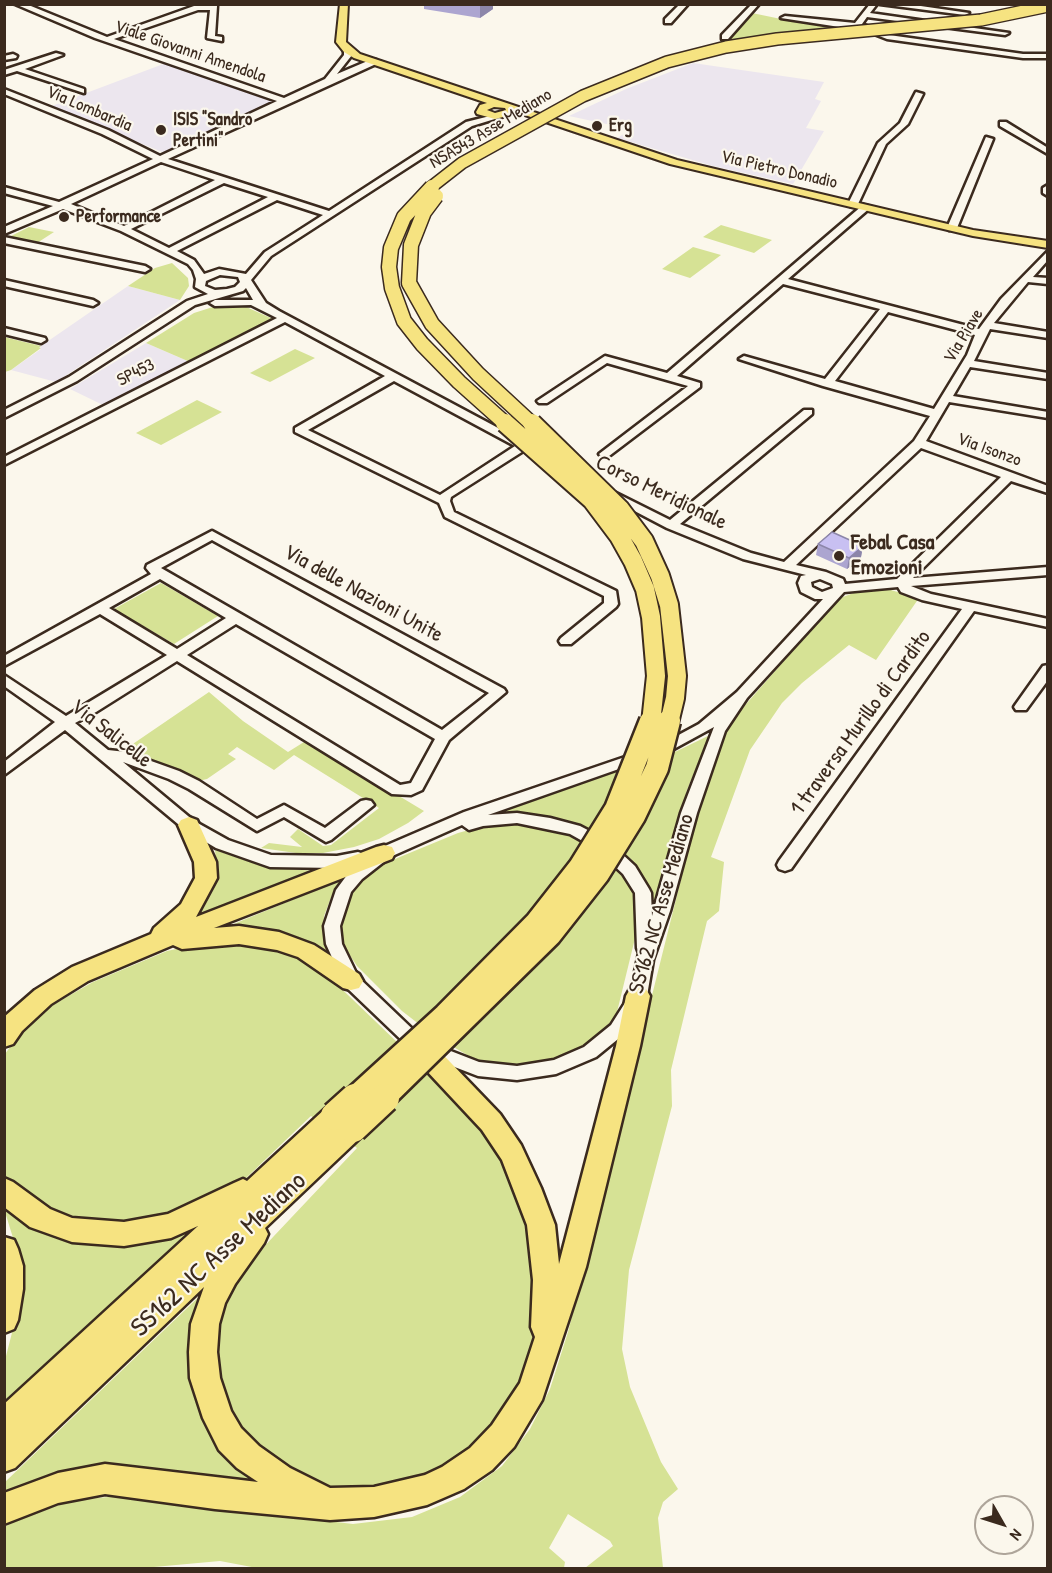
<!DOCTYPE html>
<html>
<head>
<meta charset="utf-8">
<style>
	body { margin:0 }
	#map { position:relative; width:1052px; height:1573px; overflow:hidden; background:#fbf7ec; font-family:"Patrick Hand",sans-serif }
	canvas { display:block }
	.frame { position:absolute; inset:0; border:6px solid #3b2a1e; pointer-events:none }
	.north { position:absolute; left:974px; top:1495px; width:60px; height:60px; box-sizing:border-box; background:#fbf7ec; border:2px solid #aea59a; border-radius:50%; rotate:129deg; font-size:16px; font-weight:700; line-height:24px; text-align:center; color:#3b2a1e }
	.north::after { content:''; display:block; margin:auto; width:21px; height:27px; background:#3b2a1e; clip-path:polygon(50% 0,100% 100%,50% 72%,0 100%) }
</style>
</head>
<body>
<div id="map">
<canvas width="1052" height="1573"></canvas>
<div class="frame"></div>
<div class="north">N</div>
</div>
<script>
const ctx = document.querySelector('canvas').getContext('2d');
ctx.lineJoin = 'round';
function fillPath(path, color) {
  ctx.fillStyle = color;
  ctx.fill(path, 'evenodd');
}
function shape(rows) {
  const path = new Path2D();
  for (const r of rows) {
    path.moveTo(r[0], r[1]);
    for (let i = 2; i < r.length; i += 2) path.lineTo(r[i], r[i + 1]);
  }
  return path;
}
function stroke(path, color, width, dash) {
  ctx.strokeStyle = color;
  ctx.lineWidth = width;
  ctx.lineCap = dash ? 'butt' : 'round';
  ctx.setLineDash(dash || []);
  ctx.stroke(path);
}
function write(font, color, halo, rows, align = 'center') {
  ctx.font = font + ' "Patrick Hand",sans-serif';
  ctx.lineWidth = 4.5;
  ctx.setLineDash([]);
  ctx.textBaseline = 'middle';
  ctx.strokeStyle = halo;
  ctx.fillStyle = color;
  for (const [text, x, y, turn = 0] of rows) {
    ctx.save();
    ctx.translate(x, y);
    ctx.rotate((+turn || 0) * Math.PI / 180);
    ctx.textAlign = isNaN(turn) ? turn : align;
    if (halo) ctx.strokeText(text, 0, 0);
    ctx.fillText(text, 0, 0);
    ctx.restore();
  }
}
fillPath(shape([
	[166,63,276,102,165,153,49,107],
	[693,63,824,82,815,99,821,101,806,128,824,131,793,184,713,166,617,138,627,132,611,125,569,116,626,89],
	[128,286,180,300,56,382,11,370,41,349,38,348],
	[146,343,190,362,105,406,70,389]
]), '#ece6ee');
fillPath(shape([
	[752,13,781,19,848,27,724,42],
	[721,225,772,240,754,253,703,237],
	[29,227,54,232,37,243,9,237],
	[693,247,721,255,690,278,662,269],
	[172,263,188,278,189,286,180,300,128,286,155,268],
	[216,306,244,306,273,319,190,362,146,343,194,313],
	[4,337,41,346,39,348,41,348,11,370,5,372],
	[295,349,315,358,270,382,250,373],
	[197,400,222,412,161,445,136,433],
	[161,583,218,616,174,644,114,609],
	[880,587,919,598,876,660,849,645,802,683,782,703,750,750,711,857,724,862,719,911,707,921,671,1070,672,1106,629,1270,622,1349,630,1387,661,1462,678,1489,663,1502,658,1518,663,1568,585,1568,613,1546,610,1541,568,1514,549,1548,565,1562,564,1568,257,1568,220,1561,143,1568,5,1568,4,1527,24,1517,74,1500,120,1496,353,1524,412,1517,460,1497,502,1466,530,1429,550,1389,568,1332,702,795,724,734,740,711,833,605,843,597,856,592],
	[209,692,243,721,288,752,304,742,311,743,424,811,408,823,379,839,354,847,323,853,296,853,261,848,269,843,302,847,290,837,298,829,323,846,331,845,379,808,294,755,274,770,237,747,228,754,236,759,207,779,198,781,124,750],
	[710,735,687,790,658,906,655,906,646,881,631,859,597,833,556,819,493,816,490,813,677,751],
	[515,824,558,830,580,839,602,855,622,871,629,882,635,897,639,922,617,1012,603,1034,592,1043,567,1058,521,1067,489,1064,474,1059,433,1035,402,1011,357,966,345,948,339,929,344,905,354,887,378,866,458,833,480,827],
	[215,850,265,867,316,871,194,919,202,908,213,885,216,861],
	[338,881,340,883,332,895,324,916,323,934,328,953,326,954,224,928],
	[217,940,283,948,323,971,475,1117,506,1160,525,1205,538,1287,533,1338,523,1380,487,1436,449,1465,405,1484,357,1490,334,1488,311,1482,270,1463,227,1415,210,1333,232,1285,257,1254,357,1148,311,1116,244,1180,201,1208,112,1226,55,1215,11,1186,5,1178,5,1054,18,1036,44,1010,93,982,167,951],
	[5,1204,20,1216,190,1228,191,1232,5,1402,5,1360,14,1325,14,1241,5,1212],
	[206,1290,195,1390,199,1408,219,1446,249,1476,268,1488,203,1482,5,1503,5,1482]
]), '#d6e295');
const minor = shape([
	[15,4,26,4,107,37,194,6,217,6,215,36,222,37,222,41,207,38,210,10,198,10,114,39,284,98,325,79,344,55,344,48,350,48,352,55,337,74,370,60,376,60,376,64,168,159,329,211,466,122,498,114,498,118,472,126,271,256,251,280,266,303,279,311,530,445,530,449,525,450,451,497,450,501,454,512,616,591,618,604,616,607,571,644,561,644,559,641,561,638,604,603,604,596,445,517,439,503,295,432,295,428,385,376,285,322,4,465,4,457,277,318,251,305,215,306,210,303,215,300,253,300,246,288,243,291,195,305,77,381,4,418,4,410,69,377,187,301,208,294,195,287,196,279,193,270,188,264,121,231,63,209,4,234,4,227,53,206,4,193,4,187,59,202,153,159,102,134,4,94,4,89,108,130,160,156,277,101,95,38,15,4],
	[161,162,215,180,124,226,71,204,161,162],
	[224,183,268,197,169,248,131,229,224,183],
	[277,200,323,215,265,252,246,274,219,269,204,274,194,260,177,251,277,200],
	[220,275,238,277,240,282,235,287,227,289,215,290,205,286,206,281,220,275],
	[394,381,515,446,440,495,308,430,394,381],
	[680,4,688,4,671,23,665,23,665,19,680,4],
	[752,4,759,4,728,39,722,39,722,35,752,4],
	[870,4,877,4,870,13,1009,33,1005,35,867,17,862,24,889,35,1023,54,1048,54,1048,58,1023,58,887,39,856,27,846,28,781,18,785,16,855,23,870,4],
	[880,4,907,4,969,13,965,15,880,4],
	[56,53,63,55,25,69,84,89,84,93,17,71,4,75,4,70,56,53],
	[13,54,17,56,16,58,4,60,4,56,13,54],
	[916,92,923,94,908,124,886,144,858,204,850,206,848,204,878,143,900,123,916,92],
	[1000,122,1006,122,1048,148,1048,154,1000,126,1000,122],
	[986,137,993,139,957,228,949,230,947,228,986,137],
	[1048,185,1048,196,1043,193,1043,188,1048,185],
	[863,205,871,207,788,279,979,329,1001,299,1048,251,1048,260,1033,277,1048,278,1048,284,1028,282,994,323,1048,332,1048,338,990,329,974,361,1048,373,1048,379,970,367,953,396,1048,412,1048,418,949,402,926,441,1048,486,1048,493,1011,481,913,578,1048,567,1048,575,911,586,931,594,1048,619,1048,627,974,611,791,869,785,871,779,869,777,865,779,861,962,609,922,600,901,592,898,587,844,592,747,698,725,731,697,813,670,911,653,960,647,996,623,1035,596,1057,556,1074,517,1080,478,1076,413,1051,345,986,326,944,324,926,336,890,350,871,361,863,337,868,270,867,216,848,184,829,65,730,4,775,4,762,55,722,4,686,4,675,66,716,167,655,100,614,4,666,4,656,151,574,146,568,147,565,212,531,504,689,506,692,449,740,422,790,411,795,392,794,177,661,96,712,75,723,108,750,126,752,179,771,199,781,257,819,284,805,325,828,361,801,366,800,371,801,374,805,331,840,326,842,284,817,257,831,189,789,169,779,123,762,194,821,228,840,271,855,337,856,358,852,364,854,365,859,378,849,464,812,660,745,699,724,737,692,823,599,815,599,801,592,798,583,801,576,806,575,743,559,667,528,606,496,612,492,616,493,670,520,804,410,812,410,812,414,680,524,751,553,784,562,914,441,930,416,823,386,739,359,744,356,825,379,880,309,783,284,677,376,700,383,700,387,609,456,601,456,599,454,688,386,607,363,547,403,539,403,537,401,605,356,667,373,863,205],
	[888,312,975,335,967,355,934,409,835,381,888,312],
	[921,448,1001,477,897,579,845,584,843,579,826,572,796,565,921,448],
	[212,540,489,693,442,730,161,568,212,540],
	[160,579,226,618,177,649,109,608,160,579],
	[820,579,832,584,833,588,822,592,812,587,811,582,820,579],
	[236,624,435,739,411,783,400,785,187,655,236,624],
	[714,727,681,813,652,916,651,893,649,889,635,866,607,840,580,826,550,818,517,813,488,815,670,751,714,727],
	[517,823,570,834,595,848,623,874,635,893,637,948,639,953,630,995,611,1025,584,1047,554,1060,517,1066,479,1062,425,1041,358,977,342,944,340,926,351,892,362,879,390,857,462,825,469,830,483,826,517,823],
	[4,237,145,266,150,269,145,272,4,243,4,237],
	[4,280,93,300,98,303,93,306,4,286,4,280],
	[4,328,45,338,46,340,41,343,4,334,4,328],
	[1048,665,1048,680,1026,710,1016,710,1014,707,1016,704,1043,666,1048,665]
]);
const major = shape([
	[340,4,348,4,346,42,360,54,677,160,973,230,1048,241,1048,248,973,236,670,164,516,112,515,114,495,119,477,114,476,112,480,105,487,103,354,58,344,52,336,42,340,4],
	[494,107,505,108,506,110,495,113,487,110,494,107]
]);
const highway = shape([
	[189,817,197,820,216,862,217,878,196,917,376,847,384,845,392,847,395,853,392,859,214,928,239,926,279,932,314,945,359,974,363,981,359,988,351,990,343,988,298,957,277,950,239,944,182,949,173,945,88,981,51,1004,22,1031,13,1044,4,1047,4,1017,35,990,72,967,151,934,154,928,181,904,195,878,194,862,178,825,181,820,189,817],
	[638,987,646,989,650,996,640,1046,586,1267,542,1400,514,1447,492,1470,464,1489,427,1505,374,1517,330,1520,215,1509,105,1494,58,1503,4,1524,4,1493,58,1473,105,1464,258,1482,237,1468,219,1450,203,1418,190,1378,189,1352,191,1324,204,1287,15,1468,4,1472,4,1404,198,1226,171,1238,124,1246,72,1242,30,1227,4,1207,4,1178,13,1182,50,1209,72,1218,124,1222,168,1214,234,1183,243,1179,247,1181,326,1108,335,1105,344,1108,348,1116,346,1119,353,1117,362,1120,366,1128,362,1136,265,1228,268,1234,264,1243,235,1284,225,1303,219,1324,217,1352,220,1378,231,1411,241,1428,259,1446,290,1468,330,1488,374,1487,425,1475,442,1467,470,1448,492,1425,520,1383,535,1337,531,1327,533,1280,527,1225,502,1160,482,1130,410,1053,407,1046,410,1039,419,1036,428,1039,500,1114,521,1145,541,1188,555,1225,559,1264,616,1046,626,996,630,989,638,987],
	[4,1237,14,1240,18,1249,23,1266,23,1289,18,1320,14,1329,4,1333,4,1237]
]);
stroke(minor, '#3b2a1e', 5);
stroke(major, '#3b2a1e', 4);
stroke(highway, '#3b2a1e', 5);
fillPath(minor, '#fbf7ec');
fillPath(major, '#f6e381');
fillPath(highway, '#f6e381');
const highwayBridgeFar4 = shape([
	[430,188,462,163,583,96,667,62,726,47,777,39,981,20,1048,6]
]);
const highwayBridgeFar3 = shape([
	[432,187,404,217,391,248,389,267,392,288,404,321,422,344,459,382,507,425],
	[436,196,424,212,411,245,409,283,432,324,478,374,533,425]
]);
const highwayBridgeFar2 = shape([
	[505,423,592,500,619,536,633,561,645,589,651,617,656,676,651,723],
	[532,423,620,509,644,541,660,576,669,605,677,676,675,698,669,723]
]);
const highwayBridgeFar1 = shape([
	[353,1099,445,1015,536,923,580,867,616,809,651,721],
	[383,1099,550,935,598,874,634,816,657,768,669,721]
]);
const highwayBridge = shape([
	[335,1116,355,1098],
	[353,1128,385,1098]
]);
stroke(highwayBridgeFar4, '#3b2a1e', 14, []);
stroke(highwayBridgeFar3, '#3b2a1e', 17, []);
stroke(highwayBridgeFar2, '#3b2a1e', 22, []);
stroke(highwayBridgeFar1, '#3b2a1e', 27, []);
stroke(highwayBridge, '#3b2a1e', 33, []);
stroke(highwayBridgeFar4, '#f6e381', 11);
stroke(highwayBridgeFar3, '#f6e381', 14);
stroke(highwayBridgeFar2, '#f6e381', 18);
stroke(highwayBridgeFar1, '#f6e381', 22);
stroke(highwayBridge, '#f6e381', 28);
fillPath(shape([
	[424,4,493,4,493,9,480,18,424,9],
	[818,544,863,546,861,557,847,569,816,555]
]), '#aca5d0');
fillPath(shape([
	[480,4,493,4,493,9,480,18],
	[863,546,861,557,847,569,849,558]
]), '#8c86a9');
const building = shape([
	[832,532,863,546,849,558,818,544,832,532]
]);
fillPath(building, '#c8c0f2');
stroke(building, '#8c86a9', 1.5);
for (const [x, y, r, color] of [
	[597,126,6,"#3b2a1e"],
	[161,130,6,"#3b2a1e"],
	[64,217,6,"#3b2a1e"],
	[839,556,6,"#3b2a1e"]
]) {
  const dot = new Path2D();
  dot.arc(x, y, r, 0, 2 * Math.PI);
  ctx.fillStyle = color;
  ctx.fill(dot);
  stroke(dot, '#fbf7ec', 2);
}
write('18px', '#3b2a1e', '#fbf7ec', [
	["Viale Giovanni Amendola",190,52,19],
	["Via Lombardia",89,109,23],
	["NSA543 Asse Mediano",491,129,-31],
	["Via Pietro Donadio",779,170,13],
	["Via Piave",964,336,-59],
	["SP453",136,373,-27],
	["Via Isonzo",989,450,20]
]);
write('bold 18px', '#3b2a1e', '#fbf7ec', [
	["ISIS \"Sandro",173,120],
	["Pertini\"",173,141],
	["Erg",609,126],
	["Performance",76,217]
], 'left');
write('22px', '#3b2a1e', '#fbf7ec', [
	["Corso Meridionale",661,493,26],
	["Via delle Nazioni Unite",363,594,29],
	["1 traversa Murillo di Cardito",861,723,-54],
	["Via Salicelle",111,734,38],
	["SS162 NC Asse Mediano",662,904,-74]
]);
write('bold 22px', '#3b2a1e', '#fbf7ec', [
	["Febal Casa",851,543],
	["Emozioni",851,568]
], 'left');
write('27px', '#3b2a1e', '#fbf7ec', [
	["SS162 NC Asse Mediano",219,1255,-43]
]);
</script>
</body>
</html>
